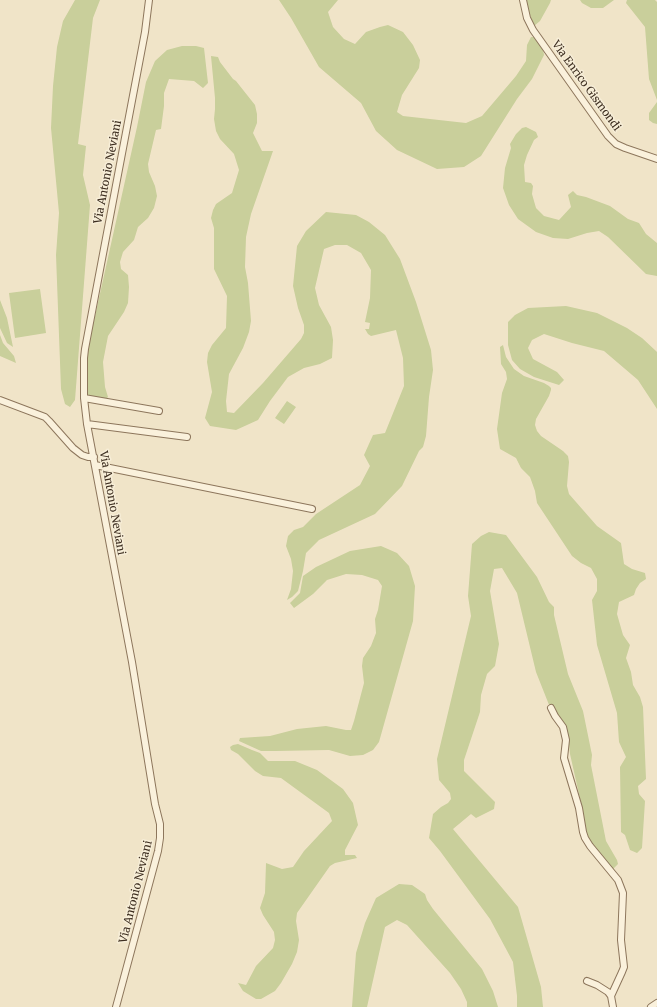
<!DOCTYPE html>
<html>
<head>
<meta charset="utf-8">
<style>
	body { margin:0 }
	canvas { display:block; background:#f0e4c8 }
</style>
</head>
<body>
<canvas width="657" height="1007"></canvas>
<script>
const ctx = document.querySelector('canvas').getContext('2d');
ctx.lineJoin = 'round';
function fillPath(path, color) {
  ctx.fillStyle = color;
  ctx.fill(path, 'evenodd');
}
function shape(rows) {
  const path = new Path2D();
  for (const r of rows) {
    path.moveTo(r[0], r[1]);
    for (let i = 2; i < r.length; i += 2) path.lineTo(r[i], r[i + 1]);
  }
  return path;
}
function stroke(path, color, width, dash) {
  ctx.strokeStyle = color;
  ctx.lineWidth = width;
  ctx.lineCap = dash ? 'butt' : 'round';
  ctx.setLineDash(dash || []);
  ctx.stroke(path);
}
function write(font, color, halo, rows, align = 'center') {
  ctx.font = font + ' Merriweather,serif';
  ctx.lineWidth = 3;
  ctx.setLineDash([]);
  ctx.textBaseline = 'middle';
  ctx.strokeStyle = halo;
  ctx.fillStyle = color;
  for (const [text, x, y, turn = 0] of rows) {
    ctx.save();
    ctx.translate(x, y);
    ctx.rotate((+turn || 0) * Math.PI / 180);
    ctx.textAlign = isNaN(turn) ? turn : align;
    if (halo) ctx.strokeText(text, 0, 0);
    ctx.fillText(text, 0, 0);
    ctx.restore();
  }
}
fillPath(shape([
	[75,0,100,0,93,18,78,144,86,146,83,175,90,205,75,400,70,407,65,404,61,389,56,255,59,213,51,128,53,86,57,47,63,21],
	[279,0,338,0,328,12,333,27,344,39,355,44,366,32,380,27,388,25,403,32,413,45,420,60,419,68,402,95,397,112,403,116,466,123,482,116,516,76,526,61,527,45,531,37,536,37,543,49,544,55,532,79,517,99,481,156,464,167,437,169,397,150,376,131,361,103,319,67,291,18],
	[525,0,551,0,550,3,540,21,534,26,531,18],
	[580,0,614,0,603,8,591,8,582,3],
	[627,0,655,0,657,2,657,100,649,79,645,27,626,3],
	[182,46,196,46,204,48,208,83,203,88,194,81,169,79,164,93,164,106,161,129,156,130,148,164,149,172,155,186,157,196,154,208,148,218,138,227,134,240,123,252,120,262,121,269,128,275,129,287,128,303,124,312,108,336,103,362,105,387,108,397,105,400,88,398,86,394,87,352,137,127,146,82,155,61,167,50],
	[211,56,218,57,220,62,233,79,236,81,255,105,257,114,257,123,253,133,262,151,273,151,251,214,246,237,245,267,248,283,251,321,249,332,243,348,229,374,226,401,227,412,234,413,263,383,301,339,304,333,304,325,298,308,293,286,297,246,306,231,326,212,356,215,369,222,385,235,400,259,416,302,431,350,433,370,429,397,426,436,423,447,419,451,402,486,375,514,319,540,306,553,303,571,298,591,292,597,287,600,291,589,293,571,291,559,286,546,288,536,294,530,303,527,316,514,360,485,370,466,364,455,373,435,385,433,404,386,403,358,396,330,371,336,368,334,365,329,369,329,370,323,365,322,370,298,371,270,361,253,347,245,335,245,324,249,315,288,319,305,331,327,333,340,332,358,320,364,304,368,288,377,270,401,258,420,236,430,210,426,205,418,212,392,207,362,208,353,212,345,226,328,227,296,214,269,214,228,211,218,213,210,216,204,232,193,239,170,234,154,220,139,216,131,214,119,215,109,215,98],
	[657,102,657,124,653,123,649,120,649,113],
	[526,127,536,132,538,137,534,140,527,155,524,165,525,182,531,183,533,186,532,194,536,208,544,216,559,220,571,207,568,195,573,191,577,195,586,197,610,206,628,219,639,223,646,234,657,243,657,276,646,274,608,237,599,231,587,233,568,239,553,238,536,232,518,219,509,205,503,188,505,168,511,148,510,144,516,134,522,128],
	[40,289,46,333,15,338,9,293],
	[0,300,7,318,13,347,7,343,0,328],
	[566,306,597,313,627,328,642,338,656,351,657,352,657,409,638,380,604,351,572,343,544,334,532,340,528,348,533,359,557,372,564,380,559,385,534,377,520,369,512,360,508,345,508,322,515,315,528,308],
	[0,335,3,343,14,356,16,363,0,356],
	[503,345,506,357,514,369,524,376,544,383,549,386,551,388,551,390,549,396,536,419,535,425,537,431,541,436,563,451,568,456,569,462,567,486,569,494,597,526,621,543,624,564,632,569,645,573,646,579,640,583,636,589,634,595,619,602,617,614,623,635,630,645,626,658,631,672,633,685,640,697,643,707,646,779,638,786,639,794,645,801,642,848,637,853,630,850,625,835,621,832,620,767,626,757,619,742,617,713,597,645,592,600,597,591,597,579,591,568,581,563,572,556,537,503,535,491,530,477,521,468,516,458,500,449,497,429,502,393,507,379,506,372,501,364,500,347],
	[287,401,296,407,284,424,275,418],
	[489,532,506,535,537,577,549,602,554,607,554,615,568,674,583,711,592,755,591,765,606,841,617,860,618,864,613,869,588,841,584,828,583,812,570,754,568,734,553,715,536,672,517,593,502,568,494,569,490,591,499,644,495,666,487,674,481,695,480,712,464,760,464,771,495,802,494,809,476,818,471,814,453,829,518,907,541,987,543,1007,517,1007,517,996,513,962,490,919,440,851,429,838,433,814,441,807,448,803,451,799,450,793,439,780,437,759,471,616,468,596,472,544,481,536],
	[381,546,397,553,409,566,415,586,413,621,379,742,373,750,363,755,350,756,329,750,275,751,261,751,239,741,240,738,270,736,297,729,326,726,346,730,351,730,354,721,364,683,362,666,363,658,371,646,376,633,375,619,378,610,382,586,378,580,362,575,346,574,327,580,313,594,294,608,290,603,300,593,303,576,316,567,350,551],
	[238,744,252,750,260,753,268,761,295,761,317,770,343,789,353,803,358,825,345,850,345,855,355,855,357,858,335,863,330,866,297,913,296,921,299,940,297,952,292,964,281,983,275,991,261,999,256,999,243,991,238,983,246,985,256,966,273,948,275,940,274,932,263,915,260,908,265,893,266,863,282,869,293,867,304,851,332,821,329,813,281,778,263,776,255,771,238,754,231,750,230,747,233,745],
	[399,884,412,885,425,894,427,900,433,909,482,969,493,991,498,1007,467,1007,467,1002,461,989,450,973,407,925,397,920,385,927,367,1007,352,1007,356,953,365,923,376,898]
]), '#c9cf9b');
const minor = shape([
	[523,0,527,18,533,30,608,136,616,144,625,148,657,159],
	[84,398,159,411],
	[0,400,45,417,49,421,73,448,82,455,88,457,94,457],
	[87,424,187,437],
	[95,465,312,509],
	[551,708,555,716,563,727,566,740,564,758,579,808,583,832,585,838,590,846,618,880,623,893,621,940,624,967,622,972,611,996],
	[587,981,597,985,608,992,611,996,613,1007],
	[116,1007,158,851,160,838,160,824,155,804,132,662,87,424,84,398,84,358,85,349,145,32,149,0],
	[651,1007,657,1003]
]);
stroke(minor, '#8d765c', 8);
stroke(minor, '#faf1dc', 6);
write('11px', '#3d2e20', '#f7eed8', [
	["Via Enrico Gismondi",586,86,54],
	["Via Antonio Neviani",108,172,-79],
	["Via Antonio Neviani",112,503,80],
	["Via Antonio Neviani",136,892,-76]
]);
</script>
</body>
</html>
